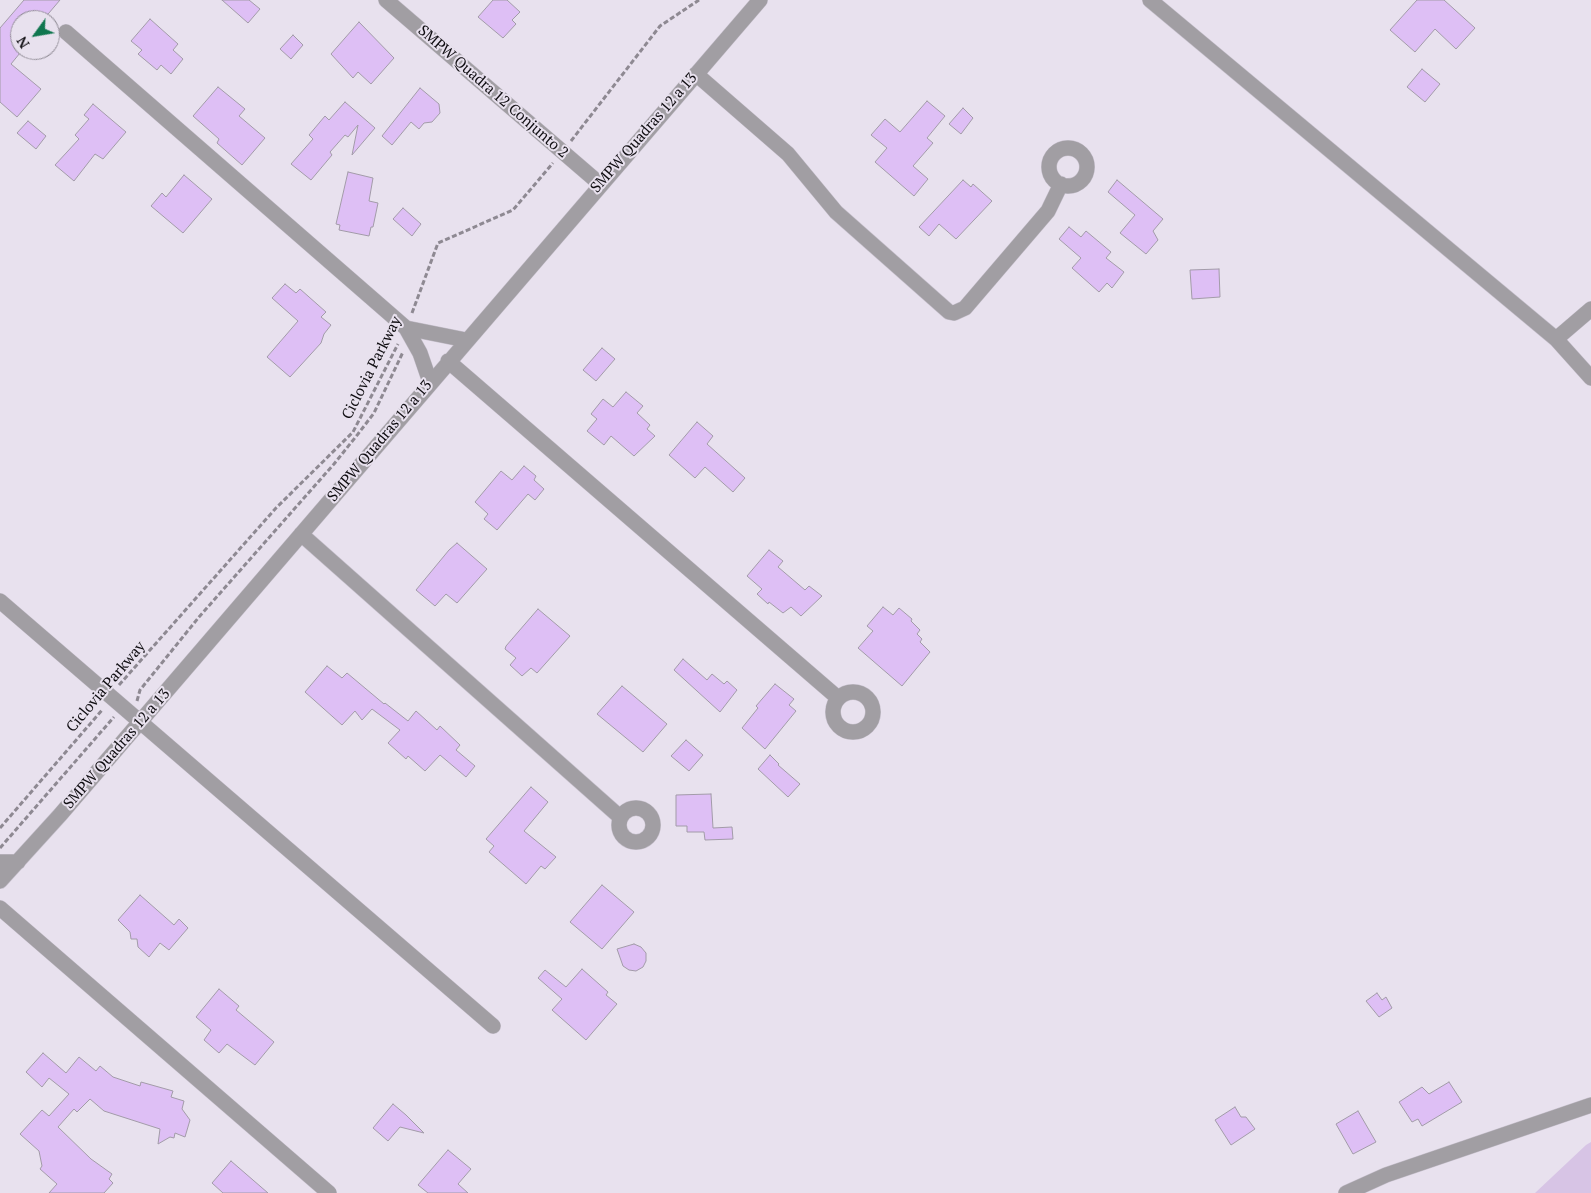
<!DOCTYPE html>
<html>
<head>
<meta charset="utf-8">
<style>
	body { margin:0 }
	#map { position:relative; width:1591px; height:1193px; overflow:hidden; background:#e8e1ee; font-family:"PT Serif",serif }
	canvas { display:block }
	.north { position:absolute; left:10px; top:10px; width:50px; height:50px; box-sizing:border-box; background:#e8e1ee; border:1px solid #918c96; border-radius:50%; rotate:238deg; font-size:14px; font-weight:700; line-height:20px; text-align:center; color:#0f0d11 }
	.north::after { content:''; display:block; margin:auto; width:18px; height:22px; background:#10764f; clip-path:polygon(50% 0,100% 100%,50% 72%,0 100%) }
</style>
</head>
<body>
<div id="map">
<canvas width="1591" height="1193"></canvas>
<div class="north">N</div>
</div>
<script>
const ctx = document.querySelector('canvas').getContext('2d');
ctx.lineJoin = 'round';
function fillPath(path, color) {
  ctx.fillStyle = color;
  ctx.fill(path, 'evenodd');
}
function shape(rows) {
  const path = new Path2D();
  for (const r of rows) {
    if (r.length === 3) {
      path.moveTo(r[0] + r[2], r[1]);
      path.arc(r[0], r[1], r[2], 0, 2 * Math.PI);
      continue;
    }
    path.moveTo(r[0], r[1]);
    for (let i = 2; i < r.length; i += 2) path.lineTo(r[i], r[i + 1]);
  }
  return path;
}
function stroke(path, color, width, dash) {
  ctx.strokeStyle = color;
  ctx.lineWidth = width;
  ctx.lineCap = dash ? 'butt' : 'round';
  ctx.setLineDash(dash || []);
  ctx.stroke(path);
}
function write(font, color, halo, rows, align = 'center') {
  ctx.font = font + ' "PT Serif",serif';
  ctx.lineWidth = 4;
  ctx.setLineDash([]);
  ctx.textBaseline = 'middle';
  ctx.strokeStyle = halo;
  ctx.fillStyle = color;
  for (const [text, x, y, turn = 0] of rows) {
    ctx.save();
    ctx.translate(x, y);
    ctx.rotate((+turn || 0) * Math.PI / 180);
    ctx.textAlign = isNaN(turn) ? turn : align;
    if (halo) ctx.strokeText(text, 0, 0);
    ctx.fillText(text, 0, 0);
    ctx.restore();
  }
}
fillPath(shape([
	[1591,1142,1591,1193,1535,1193,1586,1145]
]), '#d7c4e5');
const building = shape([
	[24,0,60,0,43,20,20,20,20,53,11,64,41,89,17,117,0,102,0,28,24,0],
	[222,0,249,0,260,9,248,23,222,0],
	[493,0,507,0,520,12,512,20,516,24,503,38,478,17,493,0],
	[1417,0,1444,0,1475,28,1456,49,1435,29,1415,52,1390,30,1417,0],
	[150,19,178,44,173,50,183,59,171,74,161,65,157,70,138,54,142,50,131,41,150,19],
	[359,22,394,58,371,84,358,72,353,78,331,54,359,22],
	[293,35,303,45,291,59,280,49,293,35],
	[1422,69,1440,84,1425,102,1407,87,1422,69],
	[218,87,245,109,239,116,265,138,242,165,217,143,219,139,193,116,218,87],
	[420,88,439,104,440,113,432,122,424,123,419,129,411,122,392,145,382,136,420,88],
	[927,101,945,116,927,138,933,143,913,166,928,179,914,196,875,162,887,148,871,135,885,119,900,132,927,101],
	[345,102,375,128,352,155,358,125,348,137,345,135,330,152,332,155,311,180,291,164,313,139,309,135,325,116,329,120,345,102],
	[93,104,126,132,103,159,95,154,74,181,55,165,79,139,75,135,89,119,84,115,93,104],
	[963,108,973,118,961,134,949,124,963,108],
	[28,121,46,136,36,149,17,133,28,121],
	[348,172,373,178,369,201,378,203,373,227,371,227,369,236,339,230,340,225,336,224,348,172],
	[184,175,212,199,183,233,151,206,162,193,166,197,184,175],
	[963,180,971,187,973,184,992,201,956,239,939,224,929,236,919,227,963,180],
	[1117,180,1163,219,1153,231,1158,240,1146,254,1120,233,1135,215,1108,192,1117,180],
	[403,208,421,224,412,236,393,219,403,208],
	[1069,227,1081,237,1086,231,1111,252,1106,258,1124,272,1112,288,1107,283,1099,292,1072,268,1081,258,1059,239,1069,227],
	[1219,269,1220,297,1192,299,1190,270,1219,269],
	[285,284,296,293,300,289,326,312,321,317,331,325,324,334,321,343,290,377,267,357,298,321,272,298,285,284],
	[602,348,615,359,596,381,583,370,602,348],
	[626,392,643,406,637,413,650,425,647,429,655,436,634,456,611,436,604,445,587,431,597,419,591,414,603,399,613,407,626,392],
	[697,422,713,436,707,444,745,478,733,492,705,467,695,478,669,455,697,422],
	[524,466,536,476,534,480,544,489,535,500,528,494,497,530,484,519,488,514,475,502,501,471,512,480,524,466],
	[457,543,487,569,457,603,446,594,435,606,416,590,449,550,457,543],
	[769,550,783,561,778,567,805,590,809,586,822,596,801,616,791,607,783,613,769,602,768,604,757,594,762,589,747,576,769,550],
	[883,607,893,615,899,608,912,619,911,621,920,630,917,634,922,639,920,642,930,652,902,686,858,648,873,631,867,626,883,607],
	[538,609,570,636,537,673,531,668,522,676,510,665,516,658,505,649,506,646,538,609],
	[683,659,707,680,712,674,724,684,727,681,737,690,720,712,674,670,683,659],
	[327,666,342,678,347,673,384,704,385,703,408,721,416,711,437,730,440,726,460,745,456,750,475,766,466,777,440,755,425,771,408,756,406,759,388,743,400,730,372,709,362,720,355,711,342,725,305,692,327,666],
	[775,684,794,699,789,705,796,711,765,749,742,728,758,708,756,706,775,684],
	[622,686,667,724,643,752,597,714,622,686],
	[686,740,703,755,689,771,671,756,686,740],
	[770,755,779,764,778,765,800,784,788,797,758,769,770,755],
	[531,787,548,802,524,831,556,857,545,869,541,866,526,884,489,852,494,846,486,839,531,787],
	[711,794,713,828,732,827,733,839,705,840,704,832,687,832,687,826,676,826,676,795,711,794],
	[602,885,634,912,602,949,570,922,602,885],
	[140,895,174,925,179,919,188,928,169,950,160,943,149,957,138,947,137,939,131,939,130,932,118,920,140,895],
	[634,944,641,947,646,953,646,961,643,967,636,971,629,970,623,966,617,949,634,944],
	[582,969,608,992,606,995,617,1004,586,1040,552,1010,562,999,538,978,545,970,566,987,582,969],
	[219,989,239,1006,236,1010,274,1042,255,1065,227,1044,219,1053,204,1040,211,1030,196,1017,219,989],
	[1377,993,1382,1000,1386,997,1392,1008,1379,1017,1366,1001,1377,993],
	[43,1053,66,1073,79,1057,96,1071,100,1066,113,1077,140,1086,141,1082,173,1091,171,1097,184,1101,182,1109,190,1120,185,1137,175,1133,174,1138,170,1137,158,1144,160,1129,104,1111,90,1099,77,1112,74,1109,58,1127,91,1159,112,1174,109,1179,113,1183,104,1193,49,1193,57,1184,40,1169,42,1166,39,1151,20,1134,42,1110,49,1116,69,1094,49,1078,42,1087,26,1072,43,1053],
	[1449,1082,1462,1102,1422,1126,1418,1119,1412,1122,1399,1102,1422,1087,1429,1094,1449,1082],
	[393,1104,406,1115,424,1133,400,1127,388,1141,373,1128,393,1104],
	[1235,1107,1241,1117,1246,1117,1255,1129,1231,1145,1215,1120,1235,1107],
	[1358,1111,1376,1142,1353,1154,1336,1124,1358,1111],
	[448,1150,471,1169,458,1184,468,1193,428,1193,418,1185,448,1150],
	[231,1161,268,1193,223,1193,212,1183,231,1161]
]);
fillPath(building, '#debff5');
stroke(building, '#a29ba8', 1);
const minor = shape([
	[386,0,600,184],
	[1150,0,1556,339,1591,309],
	[66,32,406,328,420,353,430,382],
	[696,74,788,154,836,212,949,312,954,313,965,308,1048,211,1061,184],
	[1068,167,19],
	[406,328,466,340],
	[1556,339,1591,378],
	[448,361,838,698],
	[301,534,620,817],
	[0,601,493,1026],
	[853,712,20],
	[636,825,17],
	[0,862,18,862],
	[0,881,60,815,760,0],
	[0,908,329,1193],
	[1346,1193,1386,1175,1591,1105]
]);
stroke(minor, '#c5bfcb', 16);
stroke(shape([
	[571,141,660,26,699,0],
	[412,313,438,243,513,210,553,163],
	[119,685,276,508,353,432,398,344],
	[137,701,140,690,199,617,334,464,358,434,374,413,403,352],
	[0,828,103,709],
	[0,848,114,717]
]), '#8e8992', 3, [5, 2.5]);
stroke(minor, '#a19ea3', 15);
write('15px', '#0f0d11', '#e8e1ee', [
	["SMPW Quadra 12 Conjunto 2",493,92,41],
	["SMPW Quadras 12 a 13",644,133,-49],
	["Ciclovia Parkway",372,368,-63],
	["SMPW Quadras 12 a 13",380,441,-50],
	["Ciclovia Parkway",106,687,-50],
	["SMPW Quadras 12 a 13",117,749,-49]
]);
</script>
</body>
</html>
